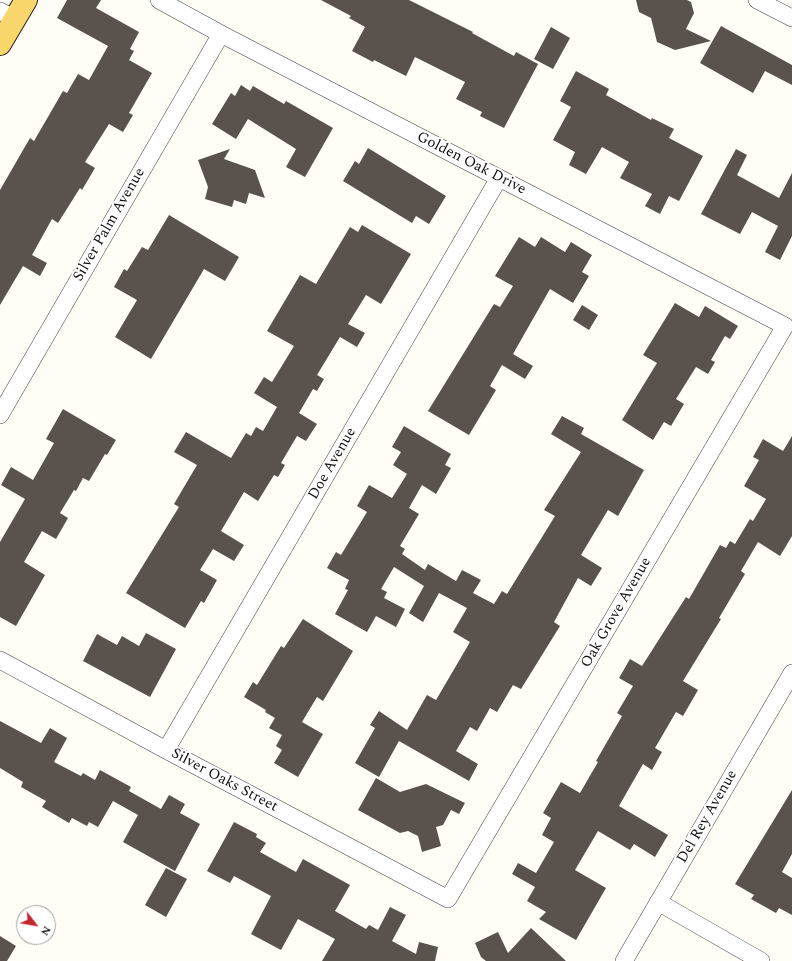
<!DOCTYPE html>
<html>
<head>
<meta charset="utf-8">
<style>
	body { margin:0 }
	#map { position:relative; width:792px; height:961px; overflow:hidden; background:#fffdf5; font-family:Spectral,serif }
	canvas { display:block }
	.north { position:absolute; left:16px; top:905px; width:40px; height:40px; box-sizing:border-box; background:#fff; border:1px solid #a0a0a0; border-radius:50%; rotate:121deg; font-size:11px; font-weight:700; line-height:16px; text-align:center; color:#111 }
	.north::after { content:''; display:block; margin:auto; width:14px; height:18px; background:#c4262e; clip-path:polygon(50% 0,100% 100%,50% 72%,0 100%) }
</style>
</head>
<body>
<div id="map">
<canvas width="792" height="961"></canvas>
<div class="north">N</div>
</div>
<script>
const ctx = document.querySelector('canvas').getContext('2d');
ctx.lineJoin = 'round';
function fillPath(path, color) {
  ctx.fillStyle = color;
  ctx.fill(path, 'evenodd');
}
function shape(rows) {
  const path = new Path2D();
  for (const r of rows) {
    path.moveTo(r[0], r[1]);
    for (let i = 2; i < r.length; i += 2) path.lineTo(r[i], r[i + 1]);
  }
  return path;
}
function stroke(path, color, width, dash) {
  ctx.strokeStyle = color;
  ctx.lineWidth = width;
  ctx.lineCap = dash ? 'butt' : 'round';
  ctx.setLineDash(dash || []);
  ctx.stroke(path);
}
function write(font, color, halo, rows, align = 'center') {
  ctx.font = font + ' Spectral,serif';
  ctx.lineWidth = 4;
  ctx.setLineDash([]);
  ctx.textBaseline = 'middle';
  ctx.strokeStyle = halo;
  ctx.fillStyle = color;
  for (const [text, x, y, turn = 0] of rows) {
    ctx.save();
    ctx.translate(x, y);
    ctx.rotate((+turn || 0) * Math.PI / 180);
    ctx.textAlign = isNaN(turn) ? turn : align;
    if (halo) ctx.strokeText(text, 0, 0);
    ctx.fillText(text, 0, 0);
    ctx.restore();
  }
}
fillPath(shape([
	[67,0,101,0,96,8,139,32,130,49,134,51,129,60,152,73,129,113,133,115,123,132,109,124,85,162,95,168,82,190,80,188,58,223,52,219,32,255,47,263,40,276,23,266,0,305,0,190,30,138,34,141,63,91,67,93,78,74,89,80,108,46,57,18],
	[321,0,409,0,473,32,472,33,514,56,516,52,538,64,504,128,480,116,482,112,456,99,465,82,415,57,406,76,374,60,373,62,352,51,365,27,349,18,351,16],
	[636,0,687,0,691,2,694,13,686,29,711,41,675,50,657,42,651,18,639,12],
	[721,26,792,65,792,85,765,71,753,93,700,63],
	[551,27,570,38,553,69,534,59],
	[576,71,609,89,606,95,651,120,652,118,674,129,669,138,703,156,679,201,669,196,660,214,645,206,652,194,620,178,629,162,602,147,586,174,569,165,575,152,553,140,571,107,560,101],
	[241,85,250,91,253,86,284,104,286,101,333,128,305,177,286,167,296,149,248,119,236,139,212,124,231,93,235,96],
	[368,148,446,196,429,224,416,216,412,223,343,181,355,161,359,164],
	[230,149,224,159,255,170,265,198,249,193,246,204,234,200,232,207,205,199,208,187,198,160],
	[736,149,747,155,737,175,779,198,792,173,792,236,780,260,765,252,778,226,752,212,740,234,701,214],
	[169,215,239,257,225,281,204,269,151,359,115,337,137,300,114,287,124,269,127,271,142,247,148,250],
	[362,225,411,254,381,304,366,295,348,324,365,333,357,347,340,337,317,375,324,379,317,391,313,389,299,413,317,424,306,441,297,436,281,463,285,465,278,477,274,475,258,501,244,492,221,531,244,545,234,561,213,549,200,570,217,580,204,603,201,601,185,628,126,593,179,507,174,504,197,465,174,452,186,432,231,458,246,433,251,436,256,427,263,431,277,407,254,393,264,377,272,382,294,346,267,331,300,275,316,284,350,227,358,232],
	[519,237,535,247,541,237,565,252,571,242,592,255,582,272,589,276,573,303,550,289,513,354,533,366,525,379,502,365,490,386,496,390,469,435,428,411,494,304,500,307,513,286,495,276],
	[675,303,699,317,705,306,738,326,730,339,725,336,711,360,715,362,708,374,696,367,676,399,684,404,671,426,664,422,653,440,622,420,657,363,643,355],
	[582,305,598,315,589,330,573,320],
	[63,409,116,440,107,455,105,454,89,481,83,478,76,491,74,490,60,513,68,518,56,539,42,531,24,562,45,575,16,626,0,617,0,542,25,499,1,485,11,467,33,480,54,443,46,439],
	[562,416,584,428,581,434,644,470,618,516,608,510,581,555,602,568,591,586,578,578,554,622,560,626,521,689,513,685,497,712,490,708,477,731,470,727,456,751,478,764,469,781,399,741,379,777,355,763,375,728,370,725,379,711,407,730,427,695,436,700,470,642,453,632,467,608,439,593,423,622,409,613,424,586,394,567,381,589,387,592,384,598,405,609,396,627,376,616,367,632,335,614,348,590,345,589,349,580,327,568,336,552,341,555,367,512,357,506,369,485,392,498,407,474,393,465,401,452,392,447,404,426,451,454,445,465,451,468,436,494,422,485,409,508,419,514,400,546,405,549,402,554,425,570,428,564,456,581,462,570,481,580,473,593,494,604,502,591,507,594,555,516,544,510,581,452,551,434],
	[792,436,792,536,780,556,758,542,741,571,745,574,719,618,721,619,683,681,698,690,683,716,676,712,655,748,662,752,652,770,643,764,619,806,668,835,655,857,634,844,630,850,598,831,575,870,606,888,576,940,539,919,546,912,527,901,535,887,512,874,518,863,536,873,554,842,542,835,551,818,543,813,561,782,580,793,598,762,596,761,622,716,617,713,633,686,619,678,630,659,642,666,686,597,689,599,720,545,726,548,730,541,735,544,750,519,753,521,766,499,744,486,759,460,753,457,763,439,783,451],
	[303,619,353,651,323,701,317,697,302,722,323,734,298,777,274,763,282,750,276,746,282,735,269,728,275,718,265,712,266,710,244,697,253,682,257,685,281,646,284,648],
	[146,633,176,649,150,697,83,661,97,634,117,645,122,636,139,646],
	[0,721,41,743,50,728,67,738,54,762,81,776,83,773,95,780,100,770,131,787,129,791,161,809,169,795,185,804,180,813,200,824,175,871,123,842,138,815,113,801,98,827,89,822,87,826,72,818,69,823,42,807,46,801,21,787,23,782,0,768],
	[376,778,400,792,426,784,465,803,459,814,451,810,443,825,436,827,441,846,422,852,418,836,408,831,400,833,358,810],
	[792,790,792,854,782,872,792,878,792,915,779,908,776,913,751,899,754,895,735,884],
	[234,822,257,834,256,837,266,843,260,852,296,872,303,859,350,885,335,911,366,929,369,925,378,930,390,907,406,915,392,941,416,954,419,942,438,947,435,961,322,961,335,939,298,919,281,950,251,934,271,896,234,876,230,883,207,871],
	[166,868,187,879,166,917,145,905],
	[531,928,566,961,486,961,481,957,475,943,498,932,508,953],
	[0,936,16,946,7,961,0,961]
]), '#5a524d');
const minor = shape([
	[757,0,792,18],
	[0,11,15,19],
	[0,415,221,34],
	[0,660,166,750,448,899,785,326,221,34,159,0],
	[166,750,499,178],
	[658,902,761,961],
	[624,961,792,673]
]);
const major = shape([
	[0,44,26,0]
]);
stroke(minor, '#444', 18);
stroke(major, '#222', 24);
stroke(minor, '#fff', 17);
stroke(major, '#f9d66b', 22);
write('15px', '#111', '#fff', [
	["Golden Oak Drive",471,164,27],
	["Silver Palm Avenue",110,225,-60],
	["Doe Avenue",333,464,-60],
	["Oak Grove Avenue",617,613,-60],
	["Silver Oaks Street",224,781,28],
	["Del Rey Avenue",708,817,-60]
]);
</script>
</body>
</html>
